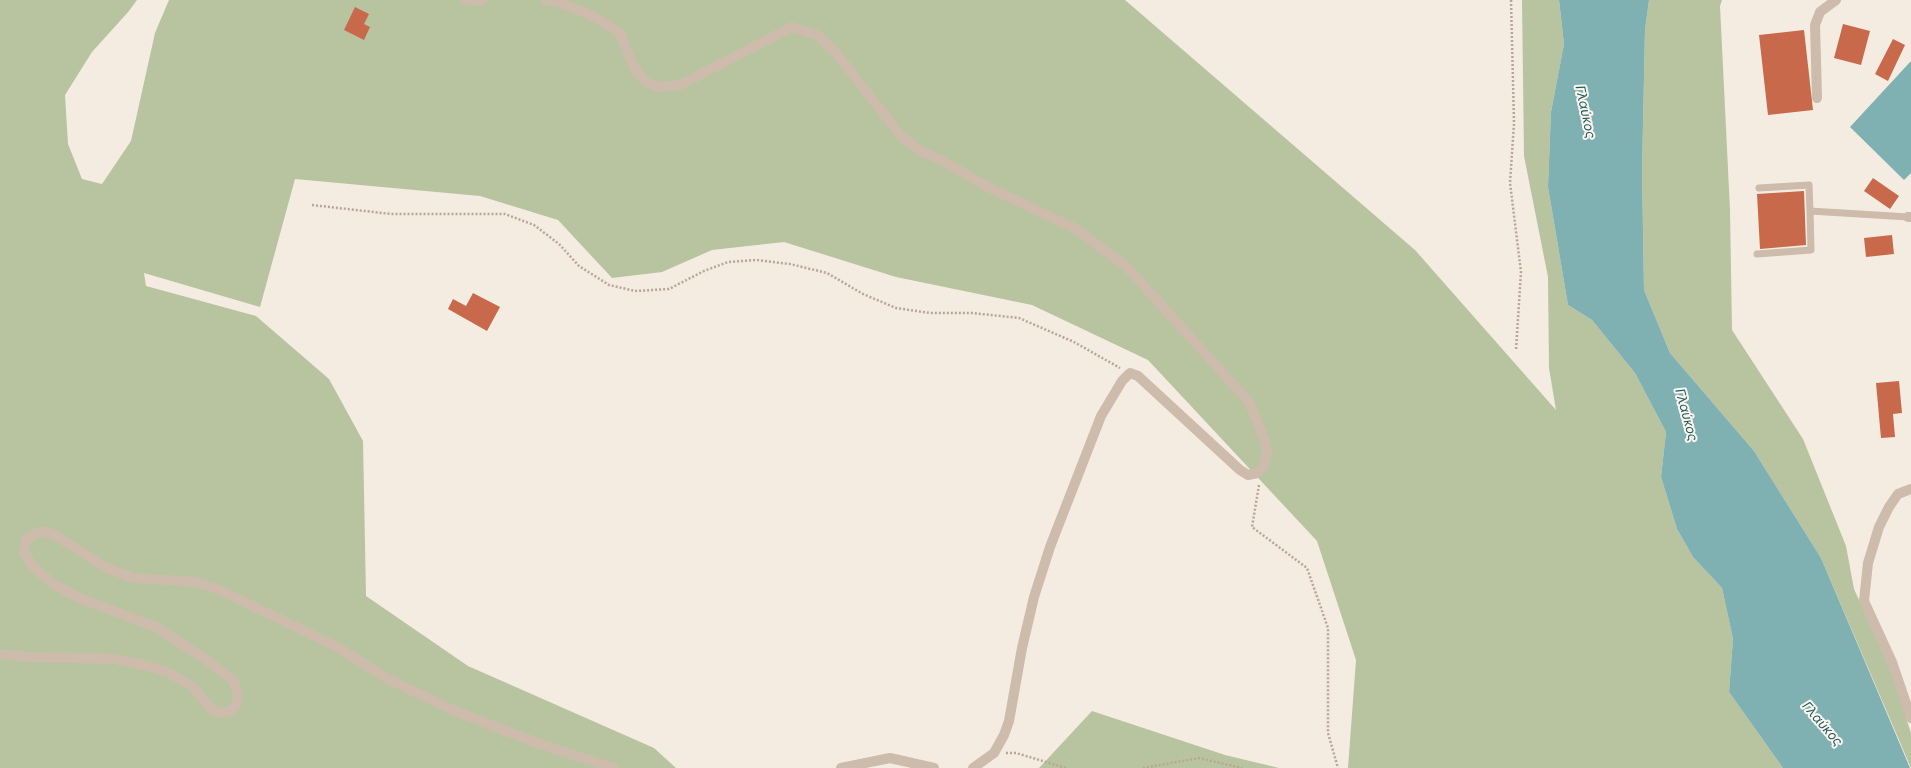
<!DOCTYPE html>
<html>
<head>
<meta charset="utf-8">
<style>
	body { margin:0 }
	canvas { display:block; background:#f4ebe1 }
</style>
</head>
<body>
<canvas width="1911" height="768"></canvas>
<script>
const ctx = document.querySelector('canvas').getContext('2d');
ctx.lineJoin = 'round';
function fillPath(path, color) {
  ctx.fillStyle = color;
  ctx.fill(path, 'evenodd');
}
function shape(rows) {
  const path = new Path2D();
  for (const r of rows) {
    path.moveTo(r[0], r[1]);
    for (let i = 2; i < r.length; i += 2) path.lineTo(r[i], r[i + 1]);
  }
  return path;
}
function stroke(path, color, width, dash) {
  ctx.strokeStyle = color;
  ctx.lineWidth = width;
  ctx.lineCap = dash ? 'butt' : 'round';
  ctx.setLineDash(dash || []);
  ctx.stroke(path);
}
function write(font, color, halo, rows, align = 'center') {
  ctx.font = font + ' Inter,sans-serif';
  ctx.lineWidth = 4;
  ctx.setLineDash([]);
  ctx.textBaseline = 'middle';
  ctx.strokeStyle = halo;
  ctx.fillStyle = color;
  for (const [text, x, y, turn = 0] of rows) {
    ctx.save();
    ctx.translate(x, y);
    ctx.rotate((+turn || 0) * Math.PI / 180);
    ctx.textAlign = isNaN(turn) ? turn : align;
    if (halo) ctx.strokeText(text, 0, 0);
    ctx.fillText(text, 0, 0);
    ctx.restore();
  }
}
fillPath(shape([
	[0,0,137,0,129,11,92,52,65,95,68,144,82,179,102,184,131,141,155,33,169,0,1125,0,1415,250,1556,410,1549,368,1548,277,1524,156,1522,0,1559,0,1564,44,1551,112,1548,187,1568,305,1592,320,1635,373,1666,432,1661,477,1677,529,1693,557,1722,588,1733,639,1729,692,1783,768,1348,768,1356,660,1317,541,1148,360,1032,305,896,277,784,242,712,250,662,272,612,278,558,220,480,196,295,179,260,307,144,273,146,286,256,316,329,379,363,441,366,596,468,666,654,748,676,768,0,768],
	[1649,0,1722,0,1720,6,1730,210,1732,330,1803,439,1846,546,1854,589,1889,665,1911,733,1911,768,1821,558,1754,451,1670,353,1644,290,1642,171,1645,30],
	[1092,711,1225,755,1279,768,1039,768]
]), '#b8c4a0');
fillPath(shape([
	[1559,0,1649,0,1645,30,1642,171,1644,290,1670,353,1754,451,1821,558,1910,768,1783,768,1729,692,1733,639,1722,588,1693,557,1677,529,1661,477,1666,432,1635,373,1592,320,1568,305,1548,187,1551,112,1564,44],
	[1911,61,1911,173,1904,180,1850,127]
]), '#7fb0b2');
fillPath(shape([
	[355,7,369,14,364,24,370,27,364,40,344,30],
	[1843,24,1870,31,1861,65,1834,58],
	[1804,30,1813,110,1768,115,1759,35],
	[1893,39,1905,45,1888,81,1875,74],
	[1873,178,1899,196,1890,209,1864,191],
	[1804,191,1806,245,1760,249,1757,194],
	[1892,235,1894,254,1866,257,1864,238],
	[473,293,500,307,487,331,448,309,453,299,466,306],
	[1899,381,1902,413,1893,414,1895,437,1881,438,1876,383]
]), '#c8694b');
stroke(shape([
	[1511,0,1514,123,1510,183,1521,272,1516,350],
	[312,205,391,214,505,214,534,225,559,244,579,266,609,285,635,291,669,289,704,271,728,262,756,260,790,264,827,273,863,294,896,308,930,313,972,313,1019,318,1074,342,1120,368],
	[1259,485,1252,527,1307,568,1328,628,1328,733,1338,768],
	[1006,753,1016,753,1066,768],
	[1143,768,1199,758,1242,768]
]), '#b9a596', 2.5, [2, 2]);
stroke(shape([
	[1759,188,1809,185,1810,211,1908,217],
	[1757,254,1811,250,1810,211]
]), '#cdbbac', 7);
stroke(shape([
	[1817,98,1815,25,1820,12,1836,0],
	[1908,217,1911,217],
	[1911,489,1898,494,1889,507,1879,527,1868,563,1864,601,1892,662,1911,718]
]), '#cdbbac', 10);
stroke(shape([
	[465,0,483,0],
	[545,0,558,2,593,16,620,33,633,66,645,81,658,87,680,85,792,27,817,35,835,52,902,137,921,151,943,161,986,186,1076,229,1127,267,1249,402,1265,441,1267,454,1263,467,1258,473,1248,475,1240,470,1138,376,1130,373,1122,381,1101,416,1050,547,1034,597,1022,648,1009,721,1004,735,994,753,973,768],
	[0,654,30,657,114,659,141,664,167,672,192,686,213,711,220,713,228,712,236,706,238,696,234,681,207,660,156,627,82,599,53,584,31,565,24,551,26,540,35,534,43,531,55,535,105,567,133,578,196,582,220,590,337,647,388,679,455,711,540,744,614,768],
	[841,768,890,758,934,768]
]), '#cdbbac', 10);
write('italic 13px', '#1f5a5e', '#fbf5ee', [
	["Γλαύκος",1585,112,78],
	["Γλαύκος",1686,415,75],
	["Γλαύκος",1822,724,49]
]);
</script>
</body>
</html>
